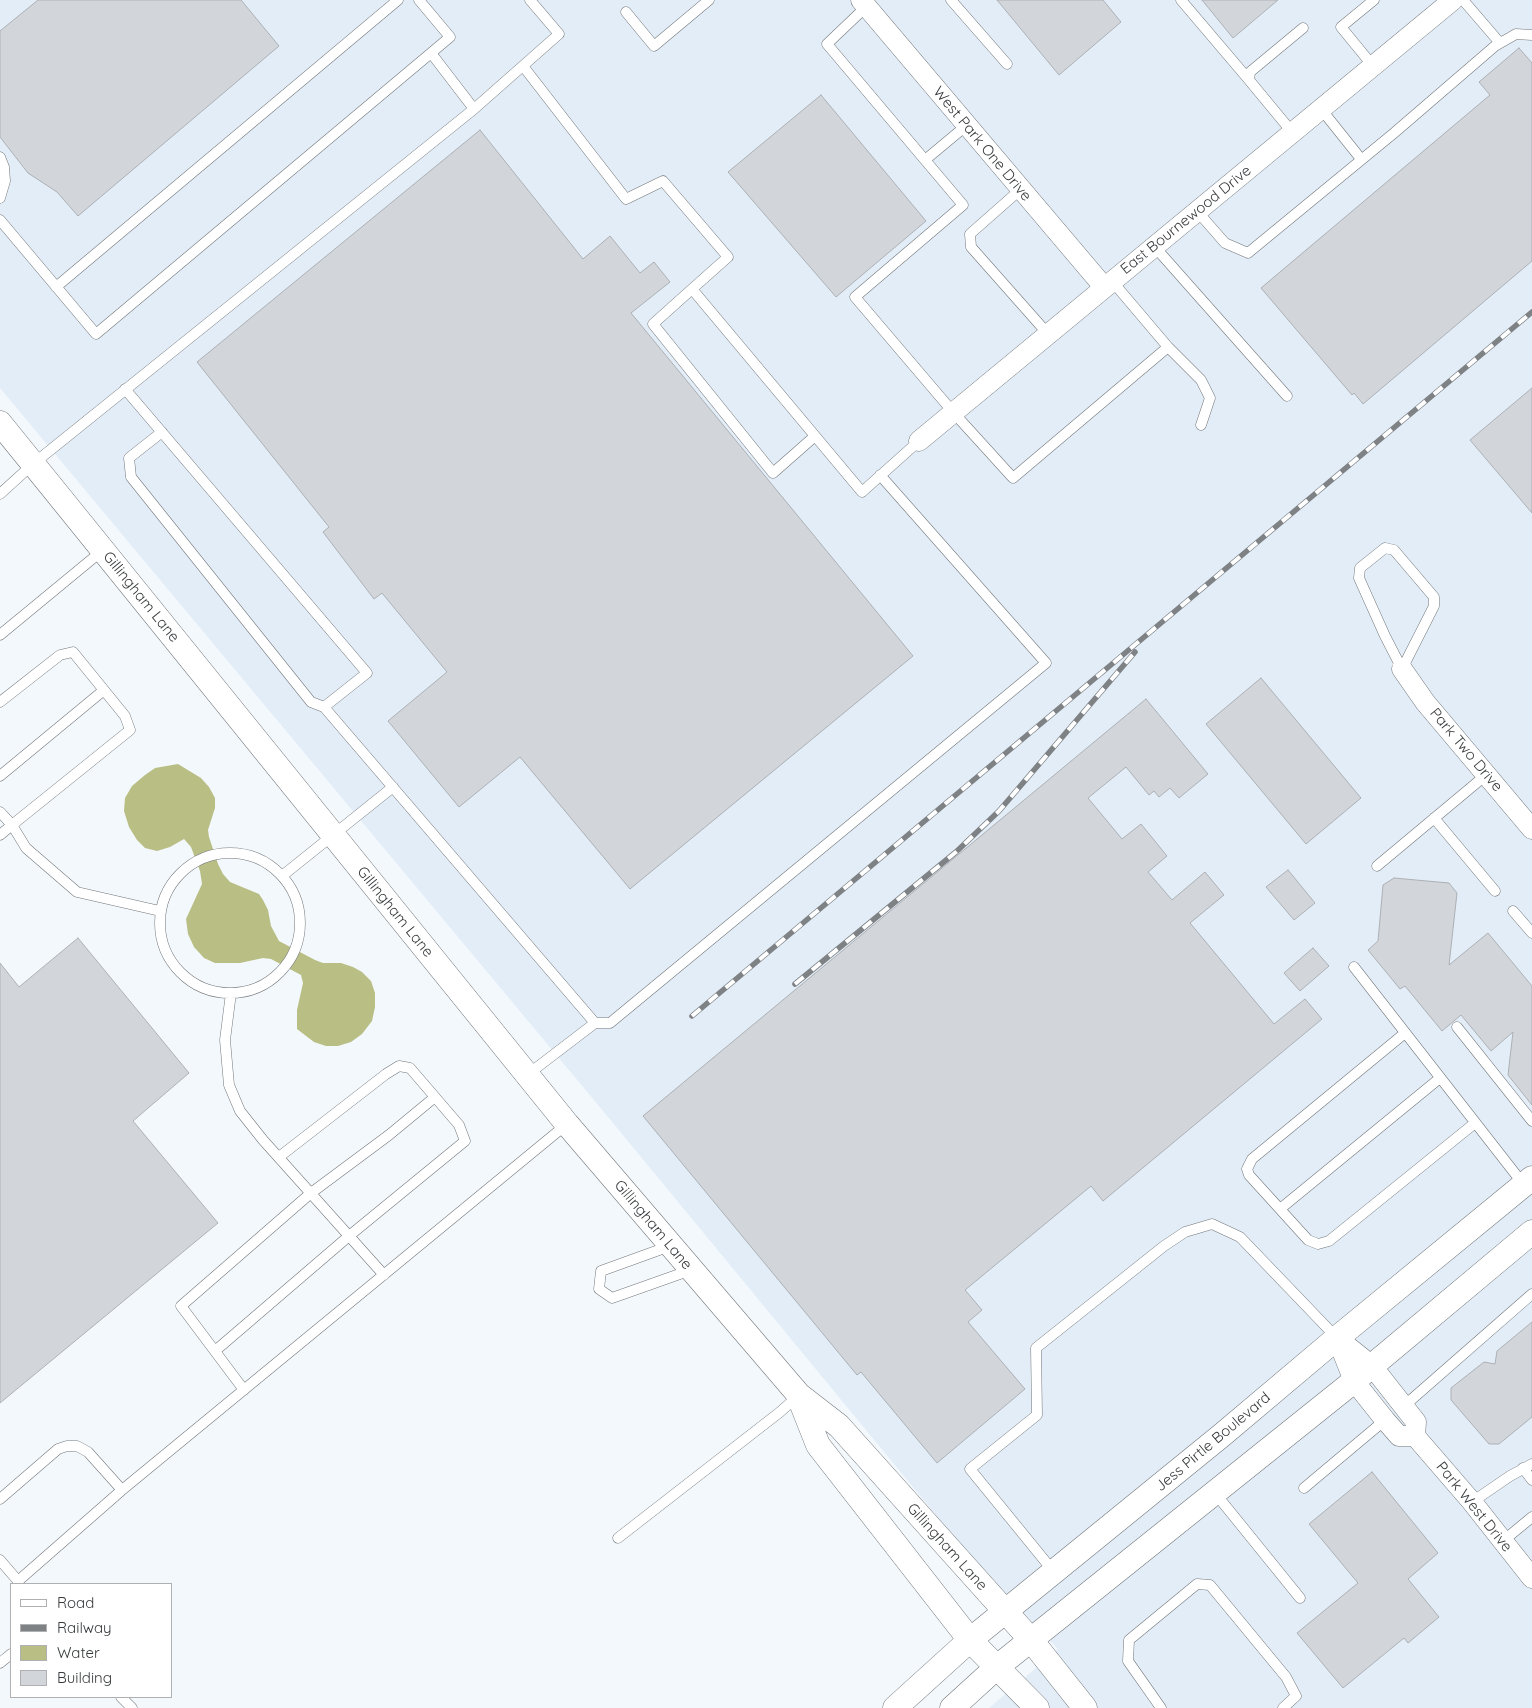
<!DOCTYPE html>
<html>
<head>
<meta charset="utf-8">
<style>
	body { margin:0 }
	#map { position:relative; width:1532px; height:1708px; overflow:hidden; background:#f3f8fc; font-family:Quicksand,sans-serif }
	canvas { display:block }
	.legend { position:absolute; left:10px; top:1583px; width:162px; height:115px; box-sizing:border-box; background:#fff; border:1px solid #afb0b1; margin:0; padding:6px 9px; list-style:none; font-size:15px; color:#383a3c }
	.legend li { display:flex; align-items:center; gap:10px; height:25px }
	.legend b { width:25px; border:1px solid #afb0b1 }
</style>
</head>
<body>
<div id="map">
<canvas width="1532" height="1708"></canvas>
<ul class="legend">
<li><b style="height:6px;background:#fff"></b>Road</li>
<li><b style="height:6px;background:#7f8285"></b>Railway</li>
<li><b style="height:14px;background:#b9be85"></b>Water</li>
<li><b style="height:14px;background:#d2d6db"></b>Building</li>
</ul>
</div>
<script>
const ctx = document.querySelector('canvas').getContext('2d');
ctx.lineJoin = 'round';
function fillPath(path, color) {
  ctx.fillStyle = color;
  ctx.fill(path, 'evenodd');
}
function shape(rows) {
  const path = new Path2D();
  for (const r of rows) {
    if (r.length === 3) {
      path.moveTo(r[0] + r[2], r[1]);
      path.arc(r[0], r[1], r[2], 0, 2 * Math.PI);
      continue;
    }
    path.moveTo(r[0], r[1]);
    for (let i = 2; i < r.length; i += 2) path.lineTo(r[i], r[i + 1]);
  }
  return path;
}
function stroke(path, color, width, dash) {
  ctx.strokeStyle = color;
  ctx.lineWidth = width;
  ctx.lineCap = dash ? 'butt' : 'round';
  ctx.setLineDash(dash || []);
  ctx.stroke(path);
}
function write(font, color, halo, rows, align = 'center') {
  ctx.font = font + ' Quicksand,sans-serif';
  ctx.lineWidth = 4;
  ctx.setLineDash([]);
  ctx.textBaseline = 'middle';
  ctx.strokeStyle = halo;
  ctx.fillStyle = color;
  for (const [text, x, y, turn = 0] of rows) {
    ctx.save();
    ctx.translate(x, y);
    ctx.rotate((+turn || 0) * Math.PI / 180);
    ctx.textAlign = isNaN(turn) ? turn : align;
    if (halo) ctx.strokeText(text, 0, 0);
    ctx.fillText(text, 0, 0);
    ctx.restore();
  }
}
fillPath(shape([
	[0,0,1532,0,1532,1708,989,1708,1058,1649,983,1572,599,1106,0,388]
]), '#e2edf7');
fillPath(shape([
	[178,764,201,778,209,787,215,798,215,808,208,830,209,837,218,864,223,874,230,882,259,894,263,900,268,910,271,926,279,941,315,960,323,963,341,963,353,967,362,972,371,981,375,993,375,1007,372,1021,362,1034,351,1042,338,1046,326,1046,314,1042,297,1029,297,1010,303,983,301,975,271,959,263,958,240,963,215,963,204,958,194,947,188,934,186,919,202,884,200,871,191,847,184,839,170,847,157,851,145,848,137,840,129,827,124,811,125,798,132,786,145,775,155,768]
]), '#b9be85');
const building = shape([
	[38,0,241,0,279,46,78,216,57,192,28,173,0,137,0,31,38,0],
	[997,0,1103,0,1121,22,1059,75,997,0],
	[1202,0,1278,0,1233,38,1202,0],
	[1519,48,1532,63,1532,261,1363,404,1354,393,1352,395,1261,288,1490,95,1479,82,1519,48],
	[821,95,926,221,836,297,728,172,821,95],
	[480,130,583,259,610,236,640,273,654,262,670,282,631,313,913,656,630,889,520,757,459,807,388,721,447,672,382,593,374,599,323,532,329,527,197,362,480,130],
	[1532,388,1532,513,1470,440,1532,388],
	[1261,678,1361,798,1306,844,1206,724,1261,678],
	[1146,699,1208,774,1179,798,1170,788,1159,797,1154,791,1149,795,1126,767,1088,798,1122,839,1141,824,1167,856,1148,872,1172,900,1205,872,1224,895,1190,923,1274,1024,1305,999,1322,1019,1103,1201,1091,1186,965,1290,982,1310,968,1322,1025,1389,937,1463,861,1372,857,1375,643,1116,1146,699],
	[1288,870,1315,903,1294,920,1266,887,1288,870],
	[1394,878,1449,883,1457,893,1449,965,1488,933,1532,986,1532,1105,1508,1075,1513,1032,1491,1051,1461,1015,1442,1031,1405,986,1400,989,1368,950,1378,941,1383,885,1394,878],
	[78,938,189,1073,133,1121,218,1223,0,1403,0,963,19,987,78,938],
	[1313,948,1329,966,1300,991,1284,973,1313,948],
	[1532,1322,1532,1417,1499,1444,1489,1444,1451,1400,1451,1388,1484,1362,1495,1364,1497,1351,1532,1322],
	[1372,1472,1438,1553,1408,1579,1439,1617,1408,1643,1404,1638,1343,1688,1297,1633,1358,1583,1309,1524,1372,1472]
]);
fillPath(building, '#d2d6db');
stroke(building, '#adb1b6', 1);
const service = shape([
	[419,0,450,37,431,53],
	[951,0,1007,64],
	[1181,0,1249,80],
	[1463,0,1500,43],
	[869,4,827,44,925,160,967,125],
	[626,12,654,46,709,0],
	[523,66,626,199,663,181,728,257,692,289,862,492,919,441],
	[1373,66,1341,27,1374,0],
	[1321,109,1361,159],
	[1292,132,1249,80,1250,72,1303,28],
	[0,157,4,167,5,181,0,198],
	[925,160,963,205,855,297,953,412,1013,478,1168,347,1112,281],
	[1021,189,970,234,971,247,1048,334],
	[1197,211,1225,243,1248,253,1394,133,1495,46,1516,34,1532,35],
	[0,220,96,334,431,53,474,109,559,34,530,0],
	[1154,246,1287,396],
	[56,287,398,0],
	[692,289,653,324,773,473,815,436],
	[1168,347,1201,380,1210,398,1201,425],
	[125,389,367,673,324,707,595,1023],
	[162,432,129,458,131,477,311,702,324,707],
	[0,494,33,464,474,109],
	[1385,548,1394,550,1434,597,1434,606,1402,669,1385,636,1359,578,1360,568,1385,548],
	[0,635,103,550],
	[0,702,60,655,73,652,125,716,130,730,12,825,26,848,77,892,160,911],
	[0,776,104,690],
	[0,812,12,825,0,835],
	[1434,818,1495,891],
	[230,923,70],
	[1377,866,1486,775],
	[282,876,393,787],
	[1513,911,1532,933],
	[1354,967,1524,1185],
	[231,993,225,1040,229,1085,240,1111,263,1140,384,1275],
	[1457,1027,1532,1121],
	[1405,1033,1252,1159,1247,1169,1249,1175,1308,1240,1318,1244,1329,1241,1475,1123],
	[527,1075,595,1023,610,1023,1046,663,880,475],
	[1280,1209,1440,1078],
	[670,1246,601,1271,599,1289,612,1298,691,1270],
	[215,1351,349,1236,465,1141,459,1125,410,1068,399,1066,386,1074,279,1157],
	[244,1390,181,1306,311,1193,389,1135,435,1097],
	[1404,1406,1532,1294],
	[1523,1468,1532,1480],
	[1304,1488,1385,1420],
	[1215,1493,1300,1598],
	[0,1499,58,1449,67,1446,77,1446,88,1452,122,1490],
	[1472,1502,1510,1476,1532,1464],
	[618,1538,780,1412,798,1396],
	[1503,1541,1532,1517],
	[0,1560,18,1581,122,1490,567,1124],
	[1054,1572,970,1469,1037,1415,1036,1348,1164,1246,1185,1232,1212,1224,1240,1237,1337,1338],
	[0,1663,11,1654],
	[121,1697,132,1708],
	[1161,1708,1128,1661,1129,1640,1197,1584,1210,1585,1286,1677,1296,1696,1283,1708]
]);
const minor = shape([
	[861,0,1104,287],
	[919,441,1453,0],
	[1402,669,1425,702,1532,829],
	[1337,1338,1372,1366,1416,1422,1415,1436,1472,1502,1532,1578],
	[1337,1338,1354,1381,1385,1420,1399,1436,1415,1436]
]);
const tertiary = shape([
	[0,423,567,1124,799,1395,839,1426,1031,1640,1085,1708],
	[799,1397,818,1445,970,1640,1037,1708],
	[895,1708,970,1640,1222,1435,1337,1338,1532,1178],
	[952,1708,997,1667,1354,1381,1532,1232]
]);
stroke(service, '#73777b', 11);
stroke(minor, '#73777b', 21);
stroke(tertiary, '#73777b', 25);
stroke(service, '#fff', 10);
stroke(minor, '#fff', 20);
stroke(tertiary, '#fff', 24);
const rail = shape([
	[795,984,956,852,999,811,1135,652],
	[692,1016,1532,312]
]);
stroke(rail, '#7f8285', 5.5);
stroke(rail, '#fff', 4, [11]);
write('15px', '#383a3c', '#fff', [
	["West Park One Drive",982,144,50],
	["East Bournewood Drive",1186,220,-39],
	["Gillingham Lane",141,597,51],
	["Park Two Drive",1466,750,50],
	["Gillingham Lane",395,912,51],
	["Gillingham Lane",653,1225,50],
	["Jess Pirtle Boulevard",1213,1442,-40],
	["Park West Drive",1474,1507,51],
	["Gillingham Lane",947,1547,48]
]);
</script>
</body>
</html>
